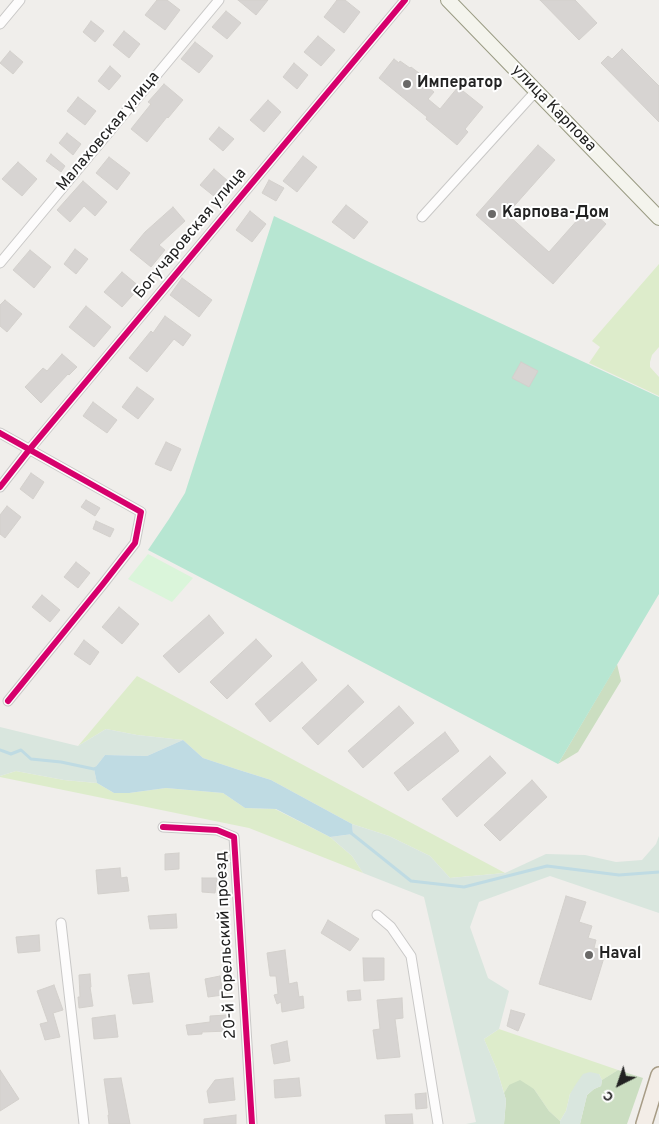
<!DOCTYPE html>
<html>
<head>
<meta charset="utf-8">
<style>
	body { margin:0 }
	#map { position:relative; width:659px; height:1124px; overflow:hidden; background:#f0eeeb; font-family:Overpass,sans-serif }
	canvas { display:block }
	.north { position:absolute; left:594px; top:1059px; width:50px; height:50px; -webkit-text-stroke:4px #fff; paint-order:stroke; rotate:221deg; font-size:14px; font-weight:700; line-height:20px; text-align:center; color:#222 }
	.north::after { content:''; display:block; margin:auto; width:18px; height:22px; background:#222; clip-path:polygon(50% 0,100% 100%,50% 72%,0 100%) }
</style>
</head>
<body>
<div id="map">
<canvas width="659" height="1124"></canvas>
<div class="north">С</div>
</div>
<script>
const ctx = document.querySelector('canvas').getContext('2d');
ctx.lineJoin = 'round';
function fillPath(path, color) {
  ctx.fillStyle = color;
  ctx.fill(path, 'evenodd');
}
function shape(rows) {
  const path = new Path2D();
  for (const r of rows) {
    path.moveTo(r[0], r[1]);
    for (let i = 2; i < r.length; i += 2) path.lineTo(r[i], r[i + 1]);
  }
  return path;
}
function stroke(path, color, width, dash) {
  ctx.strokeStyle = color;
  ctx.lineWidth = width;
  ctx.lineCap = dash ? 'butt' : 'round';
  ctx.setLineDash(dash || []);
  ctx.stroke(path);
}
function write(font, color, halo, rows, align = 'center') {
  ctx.font = font + ' Overpass,sans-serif';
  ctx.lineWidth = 4;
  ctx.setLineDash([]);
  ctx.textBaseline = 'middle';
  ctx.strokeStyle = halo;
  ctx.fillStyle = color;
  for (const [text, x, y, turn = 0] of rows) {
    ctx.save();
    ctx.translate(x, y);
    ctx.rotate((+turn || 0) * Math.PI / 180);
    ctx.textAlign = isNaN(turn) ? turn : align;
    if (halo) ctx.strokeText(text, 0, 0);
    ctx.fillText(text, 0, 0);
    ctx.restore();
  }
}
fillPath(shape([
	[659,264,659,347,652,355,650,362,650,367,659,377,659,396,589,363,600,347,592,341],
	[137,676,505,873,450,878,430,856,389,836,352,824,271,780,236,769,203,758,183,740,137,735,106,729,78,746],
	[16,771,64,780,97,783,114,793,129,793,166,788,223,793,245,808,275,809,330,837,352,856,363,873,249,828,0,777,0,776],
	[499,1029,618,1070,602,1080,599,1074,570,1094,566,1111,560,1121,549,1111,534,1089,509,1085,504,1093,497,1070,484,1039]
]), '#ddeccb');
fillPath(shape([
	[617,664,621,681,578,752,558,764],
	[618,1070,643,1078,627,1124,580,1124,587,1095,594,1089,601,1086,602,1080],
	[520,1080,534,1089,549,1111,560,1121,560,1124,504,1124,506,1100,504,1093,509,1085]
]), '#cbdec1');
fillPath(shape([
	[0,727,78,746,106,729,137,735,183,740,147,756,105,755,94,769,97,783,64,780,16,771,0,776],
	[352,824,389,836,430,856,450,878,505,873,546,854,585,855,616,862,642,860,656,844,659,836,659,913,550,876,479,902,470,927,488,978,509,991,499,1029,484,1039,497,1070,506,1100,504,1124,466,1124,476,1122,424,897,363,873,352,856,330,837,353,834],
	[590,1072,599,1074,602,1080,601,1086,594,1089,587,1095,580,1124,560,1124,560,1121,566,1111,570,1094,576,1084,583,1074]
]), '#d9e6de');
fillPath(shape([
	[148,554,193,578,172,602,128,579]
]), '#daf5da');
fillPath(shape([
	[274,216,367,261,659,397,659,594,558,764,148,550,169,519,185,493]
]), '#b7e6d2');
fillPath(shape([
	[183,740,203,758,236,769,271,780,352,824,353,834,330,837,276,809,245,808,223,793,166,788,129,793,114,793,97,783,94,769,105,755,147,756]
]), '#bfdbe3');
stroke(shape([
	[0,750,11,754,21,750,31,759,61,762,94,769,96,768],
	[351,833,411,881,464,887,547,866,619,875,659,872]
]), '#bfdbe3', 3);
const building = shape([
	[157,0,167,0,180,10,165,30,145,15,157,0],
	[238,0,268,0,256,15,238,0],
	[337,0,345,0,360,12,344,33,324,17,337,0],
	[540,0,575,0,597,23,579,40,540,0],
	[226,11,241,23,227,39,212,27,226,11],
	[91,21,104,31,95,42,83,32,91,21],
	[124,31,140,44,129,58,113,45,124,31],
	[318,36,335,50,321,66,304,52,318,36],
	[195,42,213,56,199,73,181,59,195,42],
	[622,49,659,86,659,122,601,63,608,56,612,59,622,49],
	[10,51,23,62,13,74,0,63,10,51],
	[394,59,399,63,400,61,410,68,411,67,423,76,422,77,430,86,429,88,434,92,428,99,440,109,458,87,483,107,465,129,468,132,457,145,426,119,427,117,379,78,394,59],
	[294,63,308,75,297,89,283,77,294,63],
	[110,66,121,76,109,90,98,81,110,66],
	[164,84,183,100,168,118,167,117,147,142,131,129,151,104,148,102,164,84],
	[78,97,96,111,85,125,67,111,78,97],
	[268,100,281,112,264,132,250,120,268,100],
	[219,127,234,139,223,151,209,139,219,127],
	[67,133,81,144,73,155,59,143,67,133],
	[538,145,555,160,507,214,549,252,588,208,606,224,553,284,476,215,538,145],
	[51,154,65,166,61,172,46,161,51,154],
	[303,156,317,167,297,192,283,181,303,156],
	[109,157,130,173,117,190,96,173,109,157],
	[18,162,37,179,22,196,2,179,18,162],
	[214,169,228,181,215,197,200,185,214,169],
	[269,180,284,188,276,201,262,193,269,180],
	[83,181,107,202,95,216,84,206,70,222,57,210,83,181],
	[346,205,368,222,354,239,332,222,346,205],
	[173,207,185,221,159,245,165,250,151,267,130,250,145,232,173,207],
	[250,211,266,224,252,242,236,230,250,211],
	[75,249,88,259,76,274,64,264,75,249],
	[30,250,51,267,34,288,13,270,30,250],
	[122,272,140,287,122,307,104,292,122,272],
	[182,278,212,300,199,317,170,295,182,278],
	[5,300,22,314,7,332,0,326,0,305,5,300],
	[86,306,111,327,94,347,69,327,86,306],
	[165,316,191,335,183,346,174,339,147,372,129,358,151,331,153,333,165,316],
	[62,354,77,367,69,375,68,374,41,403,25,387,43,368,47,371,62,354],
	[521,362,538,371,529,387,512,378,521,362],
	[137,387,154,399,138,419,122,407,137,387],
	[93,402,117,420,107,433,83,416,93,402],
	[166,442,181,449,171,471,155,464,166,442],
	[31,473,44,482,33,499,20,489,31,473],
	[86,500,100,508,95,516,81,507,86,500],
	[7,506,21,517,5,538,0,534,0,515,7,506],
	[96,521,114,529,110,537,93,529,96,521],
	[76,562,90,573,78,588,64,577,76,562],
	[42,595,60,610,50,622,32,607,42,595],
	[119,607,139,624,122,644,102,627,119,607],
	[209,615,224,633,179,673,163,656,209,615],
	[256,639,272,656,227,699,210,682,256,639],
	[84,640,99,652,90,665,74,654,84,640],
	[302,662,317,680,270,722,255,704,302,662],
	[348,685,364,702,318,745,302,728,348,685],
	[399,706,414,723,363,768,348,751,399,706],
	[445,732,459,751,408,791,394,773,445,732],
	[490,756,506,773,457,817,442,799,490,756],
	[532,780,547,797,500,841,484,825,532,780],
	[179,853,179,869,165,870,165,854,179,853],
	[120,868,121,878,127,877,129,891,98,894,96,870,120,868],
	[202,878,217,878,215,893,202,892,202,878],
	[566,896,586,902,579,922,592,926,588,938,596,940,594,948,606,951,591,1000,539,984,566,896],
	[176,914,177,928,150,929,148,916,176,914],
	[328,920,359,939,350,951,321,933,328,920],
	[39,935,40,951,18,953,16,937,39,935],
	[285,950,289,984,297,982,299,997,303,996,304,1008,282,1012,281,1002,277,1004,274,995,278,994,276,976,270,976,267,953,285,950],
	[363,958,384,958,384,980,364,981,363,958],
	[149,973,153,1002,133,1004,128,975,149,973],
	[90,974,91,987,90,987,93,1006,79,1008,78,997,80,997,79,975,90,974],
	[220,976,223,995,208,997,205,979,220,976],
	[54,985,63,1010,53,1013,60,1037,45,1040,40,1024,48,1022,37,991,54,985],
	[360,990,361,1000,348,1001,347,991,360,990],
	[402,998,403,1018,395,1019,400,1057,377,1059,373,1030,380,1029,377,1000,402,998],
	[511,1010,525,1014,518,1031,507,1026,511,1010],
	[115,1015,118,1037,94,1039,92,1018,115,1015],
	[227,1015,229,1031,202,1032,202,1034,188,1035,186,1025,210,1022,210,1016,227,1015],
	[287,1041,290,1061,274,1064,271,1045,287,1041],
	[0,1070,19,1099,0,1111,0,1070],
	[121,1078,130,1124,109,1124,108,1115,109,1115,104,1079,121,1078],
	[233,1078,235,1100,209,1103,207,1091,215,1080,233,1078],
	[299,1078,301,1096,275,1098,274,1080,299,1078],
	[426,1093,427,1108,416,1109,415,1094,426,1093],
	[412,1114,413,1124,386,1124,385,1115,412,1114],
	[236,1115,236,1124,204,1124,204,1119,236,1115]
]);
fillPath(building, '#d7d4d2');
stroke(building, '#d3d0cc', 1);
const minor = shape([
	[0,24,20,0],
	[422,217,536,91],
	[0,263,219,0],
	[0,433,141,512,135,543,103,584,8,701],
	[0,487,29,450,405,0],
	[163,827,217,830,234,837,252,1124],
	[377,915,391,927,411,956,438,1124],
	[61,923,84,1124]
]);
const secondary = shape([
	[448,0,659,218]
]);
const primary = shape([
	[644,1124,659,1075]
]);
stroke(minor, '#c9c8c7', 11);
stroke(secondary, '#999a82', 16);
stroke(primary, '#a79c86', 18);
stroke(minor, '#fdfcfc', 9);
stroke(secondary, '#f4f4ed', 14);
stroke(primary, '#f3ede7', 15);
stroke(shape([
	[0,433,141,512,135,543,103,584,8,701],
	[0,487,29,450,405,0],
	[163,827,217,830,234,837,252,1124]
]), '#d6006c', 6);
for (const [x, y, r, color] of [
	[407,84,5,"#6a6968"],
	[492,214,5,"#6a6968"],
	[589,955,5,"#6a6968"]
]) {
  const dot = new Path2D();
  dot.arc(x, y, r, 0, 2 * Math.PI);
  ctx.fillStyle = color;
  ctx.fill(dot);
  stroke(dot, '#fff', 2);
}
write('bold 16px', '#222', '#fff', [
	["Император",417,84],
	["Карпова-Дом",502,214],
	["Haval",599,955]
], 'left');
write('16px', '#222', '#fff', [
	["улица Карпова",553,109,46],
	["Малаховская улица",109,132,-50],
	["Богучаровская улица",191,234,-50],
	["20-й Горельский проезд",227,945,-93]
]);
</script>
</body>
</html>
